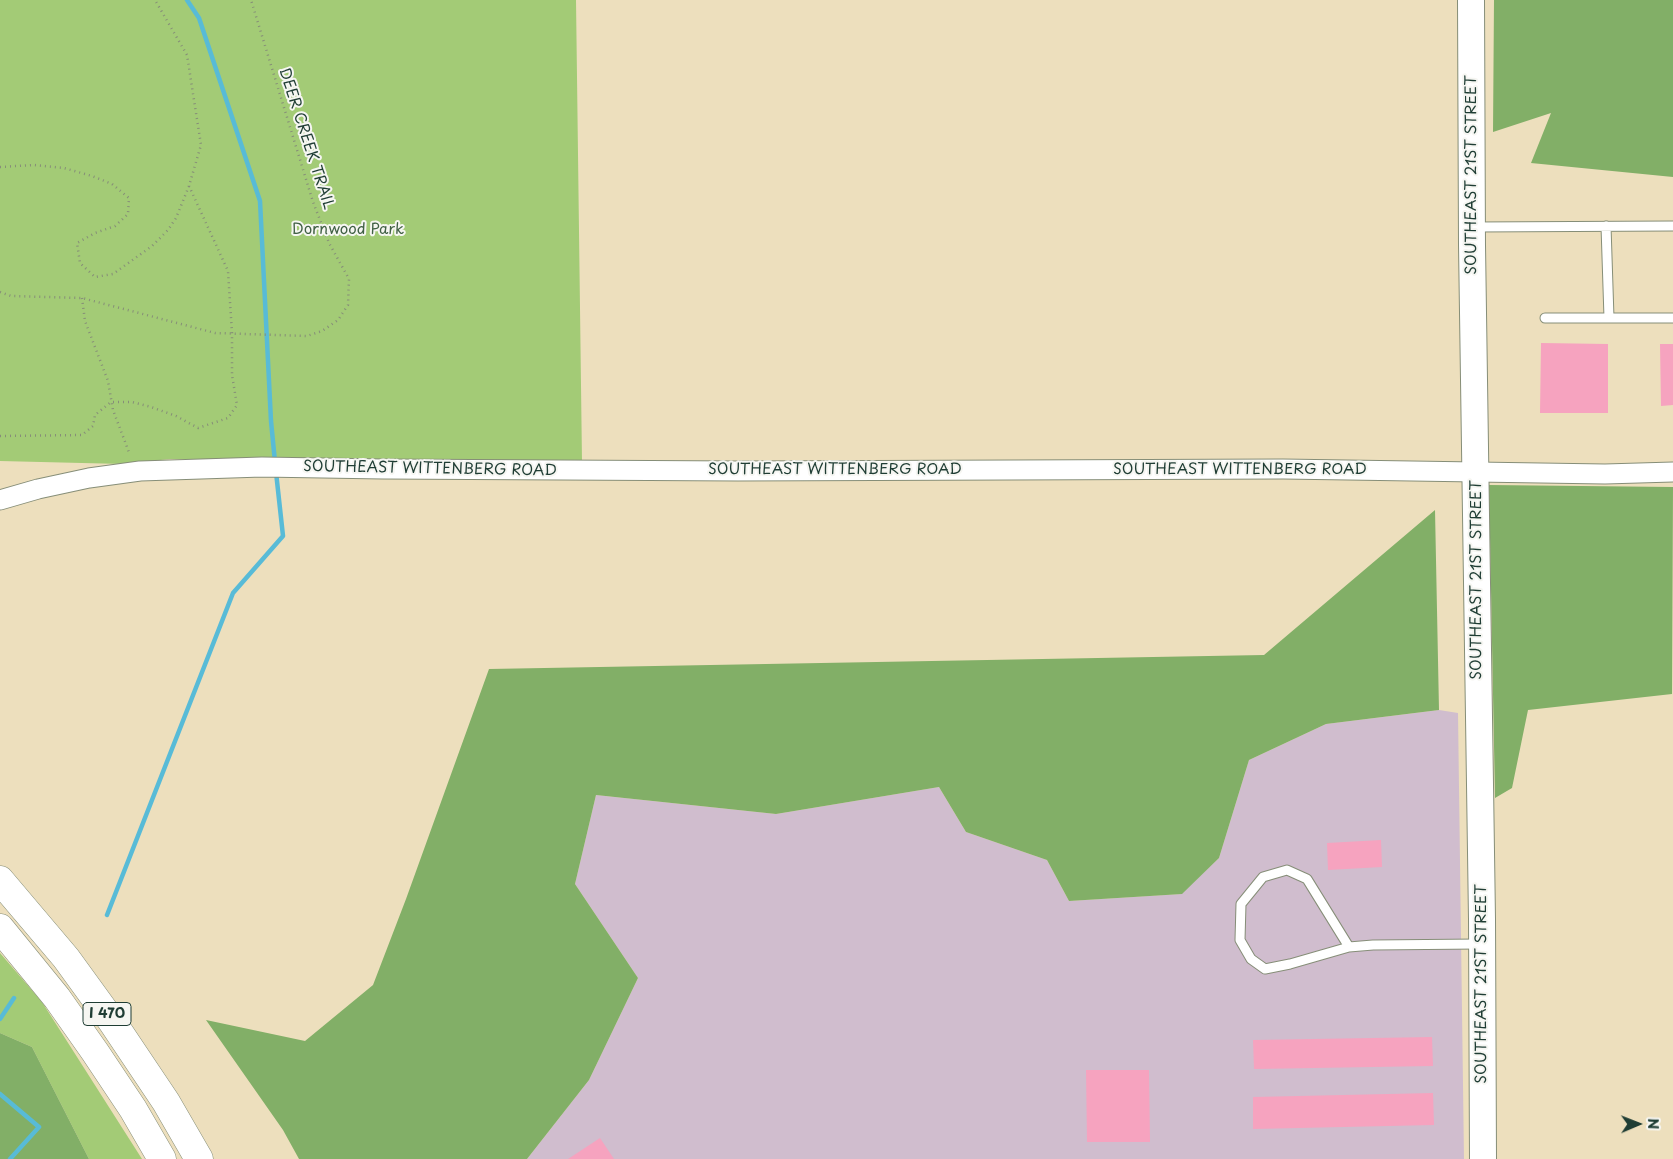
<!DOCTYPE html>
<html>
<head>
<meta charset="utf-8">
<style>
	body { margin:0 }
	#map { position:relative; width:1673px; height:1159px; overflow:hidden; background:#eddfbd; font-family:"Playpen Sans",sans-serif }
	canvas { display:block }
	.north { position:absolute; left:1613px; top:1099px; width:50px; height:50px; -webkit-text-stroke:4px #f6f6f2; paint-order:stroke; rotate:89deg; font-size:14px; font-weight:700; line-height:20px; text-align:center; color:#1f3d34 }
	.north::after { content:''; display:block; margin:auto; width:18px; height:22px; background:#1f3d34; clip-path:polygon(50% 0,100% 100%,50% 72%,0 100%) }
</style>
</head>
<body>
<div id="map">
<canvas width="1673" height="1159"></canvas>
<div class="north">N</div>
</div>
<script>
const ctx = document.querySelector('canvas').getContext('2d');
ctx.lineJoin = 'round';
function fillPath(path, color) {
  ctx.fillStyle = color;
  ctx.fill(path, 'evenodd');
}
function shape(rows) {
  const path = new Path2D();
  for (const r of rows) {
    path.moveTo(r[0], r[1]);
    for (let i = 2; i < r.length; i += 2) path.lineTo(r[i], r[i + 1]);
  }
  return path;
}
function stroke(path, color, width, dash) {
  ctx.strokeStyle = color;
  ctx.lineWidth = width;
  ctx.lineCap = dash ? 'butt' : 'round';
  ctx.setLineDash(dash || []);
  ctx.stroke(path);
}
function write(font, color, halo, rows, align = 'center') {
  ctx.font = font + ' "Playpen Sans",sans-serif';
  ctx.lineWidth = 4;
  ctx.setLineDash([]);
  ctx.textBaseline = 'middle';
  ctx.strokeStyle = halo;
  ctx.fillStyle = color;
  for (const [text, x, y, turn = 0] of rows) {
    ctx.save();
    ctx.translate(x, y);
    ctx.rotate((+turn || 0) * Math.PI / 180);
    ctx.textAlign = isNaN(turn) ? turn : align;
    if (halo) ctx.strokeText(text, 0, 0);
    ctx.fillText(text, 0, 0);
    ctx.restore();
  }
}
fillPath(shape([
	[1439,710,1458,713,1464,1159,527,1159,589,1080,638,978,575,884,596,795,776,814,939,787,966,832,1047,860,1069,901,1181,894,1219,858,1249,760,1326,724]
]), '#d0bdce');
fillPath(shape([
	[0,0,576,0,582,462,170,459,123,464,0,461],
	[0,953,42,1002,142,1159,89,1159,32,1047,0,1033]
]), '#a3cb76');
fillPath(shape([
	[1494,0,1673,0,1673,177,1531,163,1551,113,1493,132],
	[1489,485,1673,487,1672,694,1528,710,1512,788,1495,798],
	[1435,510,1439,710,1326,724,1249,760,1219,858,1182,894,1069,901,1047,860,966,832,939,787,776,814,596,795,575,884,638,978,589,1080,527,1159,299,1159,283,1130,206,1020,305,1041,373,985,406,899,489,669,1264,655],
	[0,1033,32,1047,89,1159,0,1159]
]), '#82af67');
stroke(shape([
	[187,0,199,18,260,201,271,421,275,462],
	[107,915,233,593,283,536,276,472],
	[0,1019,14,998],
	[0,1094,39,1127,10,1159]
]), '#58bbd7', 4.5);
fillPath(shape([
	[1541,343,1608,344,1608,413,1540,413],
	[1660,344,1673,344,1673,405,1661,406],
	[1381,840,1382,867,1328,870,1327,843],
	[1432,1037,1433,1066,1254,1069,1253,1040],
	[1086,1070,1149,1070,1150,1142,1087,1142],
	[1433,1093,1434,1125,1253,1129,1253,1097],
	[600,1138,614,1159,568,1159]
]), '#f6a3bf');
const lane = shape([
	[1475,227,1673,226],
	[1545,318,1609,318,1606,226],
	[1609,318,1673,318],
	[1349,947,1307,879,1287,870,1263,877,1241,904,1240,940,1251,959,1265,969,1290,964,1349,947,1373,945,1479,944]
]);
const street = shape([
	[0,500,38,489,89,478,140,471,262,467,383,469,738,471,1283,469,1605,474,1673,472]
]);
const secondary = shape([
	[1471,0,1472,245,1482,919,1483,1159]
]);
const highway = shape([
	[0,880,66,958,111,1020,166,1102,199,1159],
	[0,928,57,998,95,1052,133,1109,162,1159]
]);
stroke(lane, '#868e78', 11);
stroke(street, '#868e78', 21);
stroke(secondary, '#868e78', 28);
stroke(highway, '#868e78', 29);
stroke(shape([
	[0,167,34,165,64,168,92,176,112,184,129,198,128,214,115,226,95,233,77,243,80,263,95,277,113,274,152,246,168,230,176,218,189,186,201,145,187,55,155,0],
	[0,292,11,296,82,298,215,333,307,336,322,331,338,320,348,305,349,279,329,243,313,202,251,0],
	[82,298,85,321,108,381,113,410,130,455],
	[0,436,82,435,93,426,95,415,111,402,132,402,151,407,176,416,198,428,228,418,237,405,232,375,232,333,228,271,189,186]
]), '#868e78', 2.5, [1, 4]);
stroke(lane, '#fff', 9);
stroke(street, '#fff', 19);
stroke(secondary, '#fff', 26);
stroke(highway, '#fff', 28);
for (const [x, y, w] of [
	[107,1014,48]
]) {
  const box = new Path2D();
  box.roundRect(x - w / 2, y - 11.5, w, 23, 4);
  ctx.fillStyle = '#f6f6f2';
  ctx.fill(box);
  stroke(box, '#1f3d34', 1);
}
write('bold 14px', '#1f3d34', null, [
	["I 470",107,1014]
]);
write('15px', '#1f3d34', '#f6f6f2', [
	["DEER CREEK TRAIL",306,139,72],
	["SOUTHEAST 21ST STREET",1472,175,-90],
	["SOUTHEAST WITTENBERG ROAD",430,469,1],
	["SOUTHEAST WITTENBERG ROAD",835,470],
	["SOUTHEAST WITTENBERG ROAD",1240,470],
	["SOUTHEAST 21ST STREET",1477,580,-90],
	["SOUTHEAST 21ST STREET",1482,984,-90]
]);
write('15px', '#406044', '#f6f6f2', [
	["Dornwood Park",348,230]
]);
</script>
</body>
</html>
